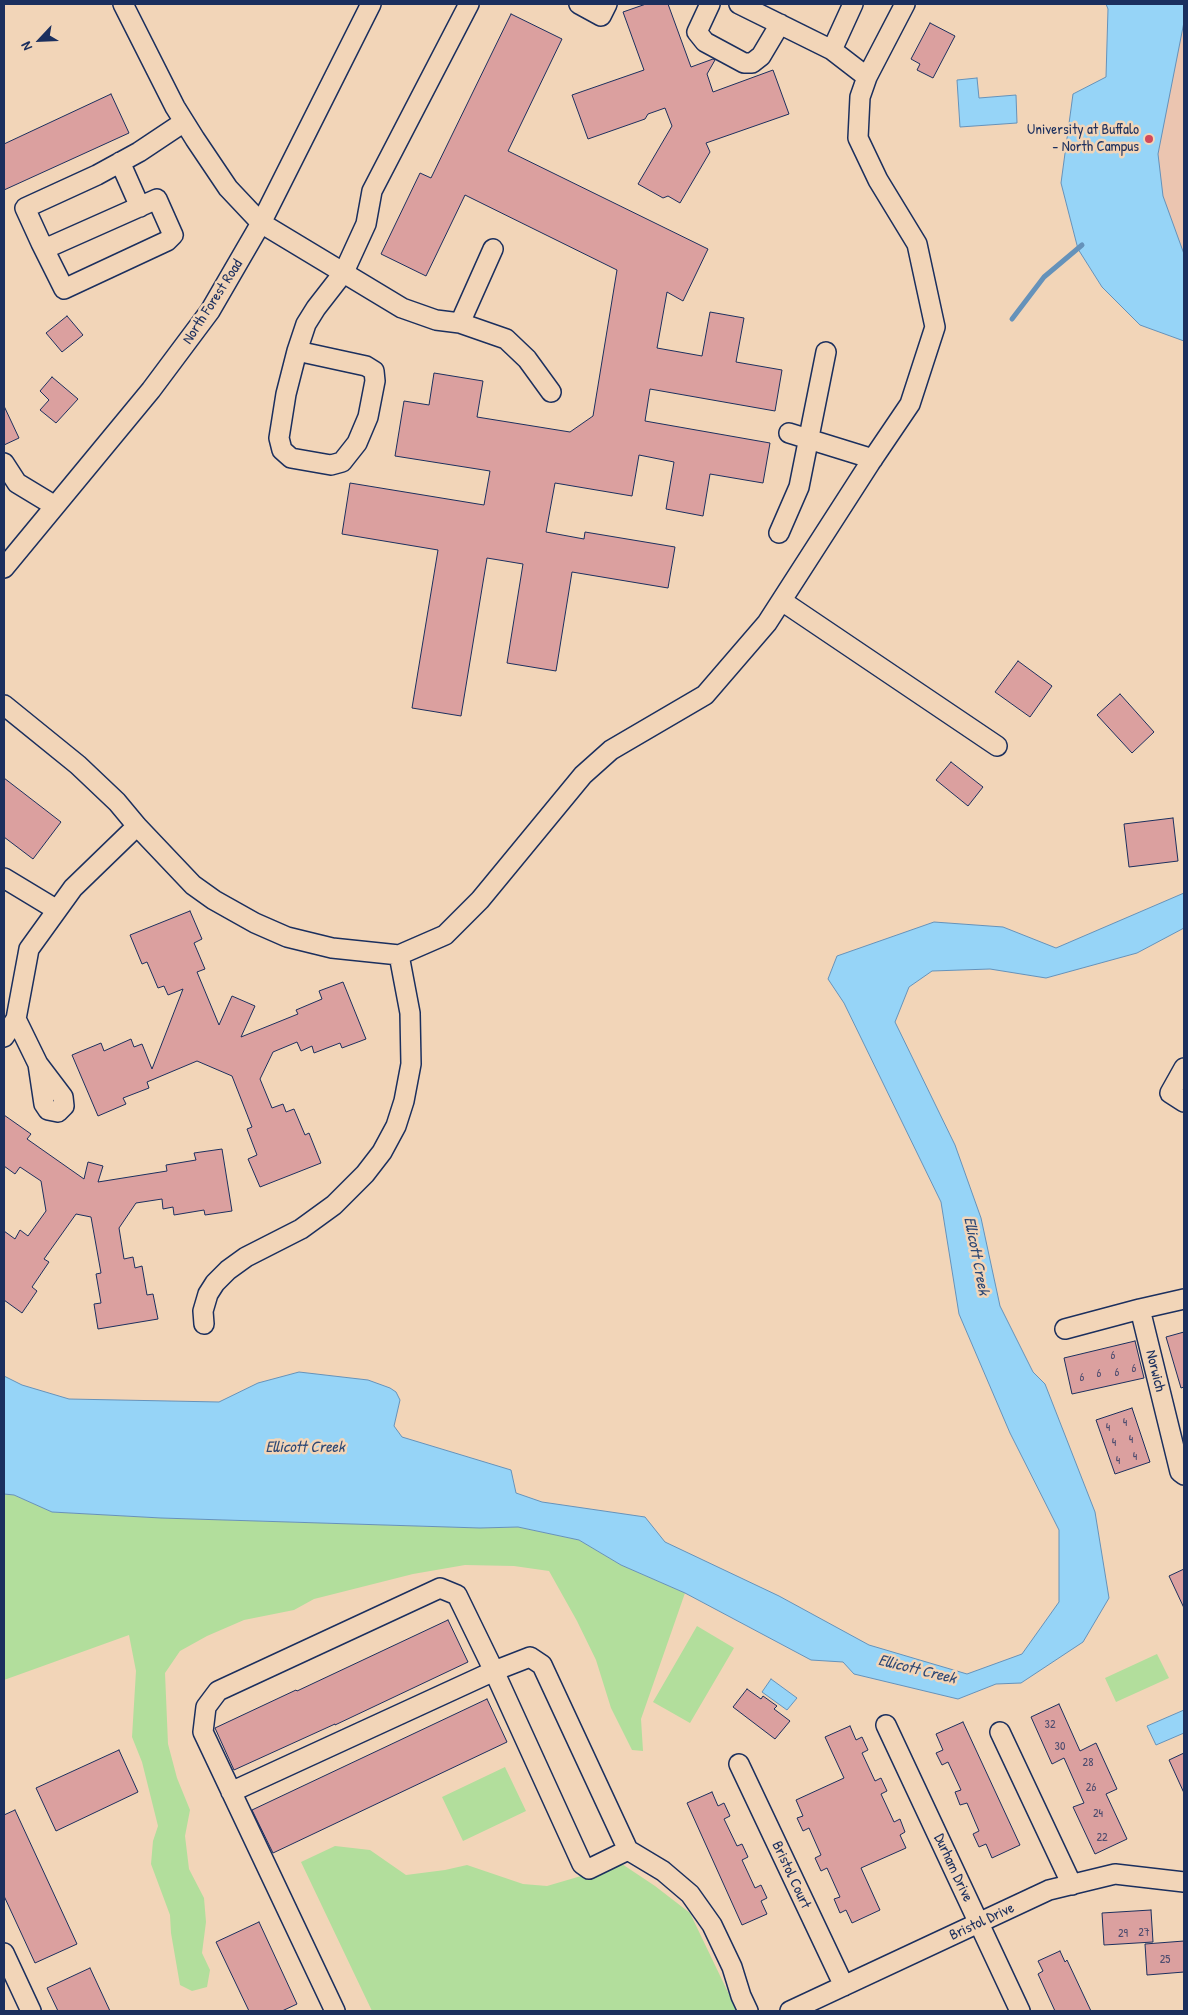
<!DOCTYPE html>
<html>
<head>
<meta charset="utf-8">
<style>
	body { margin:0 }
	#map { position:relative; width:1188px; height:2015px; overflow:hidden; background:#f2d5b8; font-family:"Patrick Hand",sans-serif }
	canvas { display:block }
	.frame { position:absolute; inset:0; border:5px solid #1b2f5e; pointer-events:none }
	.north { position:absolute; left:15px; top:15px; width:50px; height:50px; -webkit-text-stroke:4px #f2d5b8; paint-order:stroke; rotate:245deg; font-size:14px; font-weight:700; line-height:20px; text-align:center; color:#1b2f5e }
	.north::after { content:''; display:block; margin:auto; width:18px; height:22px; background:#1b2f5e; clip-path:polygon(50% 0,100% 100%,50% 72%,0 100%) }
</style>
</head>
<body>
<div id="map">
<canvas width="1188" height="2015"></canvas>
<div class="frame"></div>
<div class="north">N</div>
</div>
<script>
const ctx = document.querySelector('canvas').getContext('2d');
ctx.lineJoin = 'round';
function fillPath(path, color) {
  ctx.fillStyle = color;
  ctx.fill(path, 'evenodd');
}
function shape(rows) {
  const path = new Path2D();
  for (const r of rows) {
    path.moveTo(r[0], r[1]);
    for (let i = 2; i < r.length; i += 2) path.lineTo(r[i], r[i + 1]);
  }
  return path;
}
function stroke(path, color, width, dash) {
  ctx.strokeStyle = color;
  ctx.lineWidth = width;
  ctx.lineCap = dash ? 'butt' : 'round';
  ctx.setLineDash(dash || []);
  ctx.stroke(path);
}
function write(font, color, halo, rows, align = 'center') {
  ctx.font = font + ' "Patrick Hand",sans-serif';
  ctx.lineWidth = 5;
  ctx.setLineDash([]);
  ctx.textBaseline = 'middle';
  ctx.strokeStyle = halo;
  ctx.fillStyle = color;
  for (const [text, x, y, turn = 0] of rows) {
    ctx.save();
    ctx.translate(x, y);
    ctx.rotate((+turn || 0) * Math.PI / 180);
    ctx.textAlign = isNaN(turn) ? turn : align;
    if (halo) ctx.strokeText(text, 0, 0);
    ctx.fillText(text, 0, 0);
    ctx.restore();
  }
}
fillPath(shape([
	[1184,4,1184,301,1120,60]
]), '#ebc5b0');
fillPath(shape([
	[4,1494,14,1495,52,1512,161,1518,480,1528,518,1527,579,1540,621,1565,685,1593,641,1719,643,1751,632,1750,611,1708,596,1660,577,1621,549,1571,514,1566,465,1565,413,1574,314,1599,294,1610,244,1620,207,1636,180,1651,165,1673,168,1744,177,1778,190,1810,185,1836,189,1869,204,1898,206,1922,202,1953,210,1970,207,1987,192,1991,180,1985,171,1933,170,1915,151,1864,153,1841,158,1826,142,1762,132,1737,136,1671,129,1635,4,1680],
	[697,1626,734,1648,690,1723,653,1702],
	[1157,1654,1169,1678,1116,1702,1105,1678],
	[505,1767,526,1811,463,1841,442,1797],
	[335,1846,370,1850,406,1875,445,1870,467,1865,523,1884,547,1886,622,1864,655,1886,690,1913,737,2011,372,2011,301,1862]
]), '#b2de9c');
const water = shape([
	[1106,4,1184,4,1184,22,1158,154,1163,196,1184,254,1184,341,1140,325,1102,287,1078,249,1061,183,1073,94,1106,77,1108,9,1106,4],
	[977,78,979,98,1016,95,1017,123,960,127,957,80,977,78],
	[1184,893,1184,928,1137,953,1046,978,990,969,932,971,909,987,895,1022,955,1145,981,1218,1000,1306,1033,1372,1045,1384,1095,1512,1109,1598,1083,1642,1021,1683,996,1684,958,1699,854,1674,843,1662,811,1660,685,1593,621,1565,579,1540,518,1527,480,1528,161,1518,52,1512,14,1495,4,1494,4,1376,22,1385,69,1399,219,1402,258,1383,299,1372,368,1380,390,1388,396,1392,400,1400,394,1426,402,1437,511,1470,516,1493,542,1502,645,1517,665,1542,779,1596,869,1645,967,1674,1022,1654,1059,1602,1059,1530,1010,1433,959,1314,941,1202,844,1003,828,979,837,956,934,922,1003,927,1056,948,1184,893],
	[771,1679,797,1698,787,1710,762,1692,771,1679],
	[1184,1710,1184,1733,1156,1745,1147,1726,1184,1710]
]);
fillPath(water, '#96d4f7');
stroke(water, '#6592ba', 1);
stroke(shape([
	[1012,319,1044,277,1082,245]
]), '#6592ba', 5);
const building = shape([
	[646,4,668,4,691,67,713,59,715,60,707,74,713,92,773,70,789,114,706,143,710,152,680,203,668,196,663,198,638,184,672,126,665,108,648,114,645,119,588,139,572,95,644,70,623,12,646,4],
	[511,14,562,39,508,151,708,249,683,301,667,292,657,348,702,356,710,312,744,318,736,362,782,370,775,411,650,389,645,421,770,443,763,483,710,474,703,516,666,509,674,462,639,455,632,496,555,483,546,532,584,539,585,532,675,547,668,588,572,572,556,671,507,663,523,564,487,558,461,716,412,708,438,550,342,534,350,483,484,505,490,471,395,456,404,401,429,405,434,373,483,381,477,417,570,432,593,416,617,270,465,195,426,276,381,254,420,173,431,178,511,14],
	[930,23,955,36,933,78,917,70,920,64,911,59,930,23],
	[111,94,129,133,4,190,4,144,111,94],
	[67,316,83,335,62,352,46,333,67,316],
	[52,377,78,399,56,423,40,410,49,400,40,391,52,377],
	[4,406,19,438,4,445,4,406],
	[1018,661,1052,686,1030,717,995,692,1018,661],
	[1120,694,1154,732,1132,753,1097,715,1120,694],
	[951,762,983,787,968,806,936,780,951,762],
	[4,778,61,822,33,859,4,837,4,778],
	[1173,818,1178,861,1129,867,1124,824,1173,818],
	[190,911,202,939,194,943,205,969,197,972,219,1025,232,996,255,1006,241,1037,298,1014,296,1010,322,999,319,991,343,982,366,1039,342,1048,340,1043,314,1053,312,1046,301,1051,297,1042,273,1052,260,1079,272,1108,283,1104,286,1112,294,1109,305,1135,309,1133,321,1163,260,1187,248,1159,257,1155,247,1129,252,1127,232,1076,197,1061,147,1082,149,1088,123,1098,126,1104,98,1116,72,1055,101,1043,104,1051,131,1039,134,1047,142,1044,152,1069,183,989,168,995,164,986,158,988,147,962,142,964,130,935,190,911],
	[4,1115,31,1134,27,1139,84,1179,88,1162,103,1166,98,1182,167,1171,166,1165,196,1160,194,1153,222,1149,232,1211,205,1215,204,1210,174,1215,173,1207,163,1209,162,1199,136,1203,119,1228,124,1259,133,1257,135,1268,142,1266,147,1295,153,1294,158,1319,98,1329,94,1304,101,1303,96,1274,101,1273,91,1217,76,1214,44,1259,49,1262,32,1287,37,1291,22,1313,4,1300,4,1231,15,1239,20,1230,28,1236,46,1211,41,1181,20,1167,15,1174,4,1166,4,1115],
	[1184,1332,1184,1387,1181,1388,1166,1337,1184,1332],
	[1135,1341,1144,1378,1072,1394,1064,1358,1135,1341],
	[1132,1408,1150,1462,1115,1474,1096,1420,1132,1408],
	[1184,1569,1184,1608,1169,1576,1184,1569],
	[448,1620,468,1662,335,1725,335,1724,234,1770,215,1728,296,1690,297,1691,448,1620],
	[747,1689,761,1699,763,1696,777,1706,774,1709,790,1721,775,1739,733,1707,747,1689],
	[487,1699,507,1742,273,1853,252,1810,487,1699],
	[1059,1704,1080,1751,1096,1743,1117,1789,1106,1794,1127,1839,1095,1854,1073,1807,1084,1803,1064,1758,1052,1764,1031,1717,1059,1704],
	[963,1722,1020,1845,992,1858,986,1844,979,1847,973,1834,979,1831,967,1803,960,1805,955,1792,961,1790,948,1762,942,1765,936,1753,943,1750,936,1734,963,1722],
	[850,1726,856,1740,862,1737,868,1750,862,1753,875,1781,881,1778,887,1791,881,1794,894,1822,900,1819,905,1832,900,1835,906,1848,861,1868,880,1910,852,1923,846,1910,840,1913,834,1899,840,1897,827,1868,821,1871,815,1858,821,1855,809,1828,803,1831,797,1818,803,1816,796,1800,844,1778,825,1737,850,1726],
	[119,1750,138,1792,56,1831,36,1788,119,1750],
	[1184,1753,1184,1793,1169,1760,1184,1753],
	[712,1792,718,1806,724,1803,730,1816,724,1819,737,1846,742,1844,748,1857,742,1860,755,1888,761,1885,767,1898,761,1901,767,1914,742,1925,687,1803,712,1792],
	[15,1810,77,1944,35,1963,4,1896,4,1815,15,1810],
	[1151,1910,1153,1942,1104,1945,1102,1913,1151,1910],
	[259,1922,297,2004,282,2011,249,2011,216,1942,259,1922],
	[1184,1941,1184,1972,1147,1975,1145,1944,1184,1941],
	[1060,1951,1065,1962,1067,1960,1091,2011,1055,2011,1038,1974,1043,1971,1038,1961,1060,1951],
	[90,1968,110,2011,58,2011,47,1988,90,1968]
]);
fillPath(building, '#dba09f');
stroke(building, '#1b2f5e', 1);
const minor = shape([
	[123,4,175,107,195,139,228,188,261,223,402,308,436,320,460,323,506,339,527,359,551,392],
	[579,4,601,16,607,4],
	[710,4,697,32,705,42,744,63,752,63,761,56,780,24],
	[739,4,832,50,867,77],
	[832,50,853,4],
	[120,162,140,207],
	[41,243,64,289,167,241,173,235,157,199,49,247,41,243,25,208,97,175,139,152,184,122],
	[460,323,493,249],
	[297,351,366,366,374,371,375,381,368,417,357,443,342,462,331,465,291,458,282,450,279,438,286,394,297,351,306,324,316,308,344,272,366,224,372,191,469,4],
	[789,433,873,459],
	[4,463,17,483,55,506],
	[779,533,799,487,826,352],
	[4,568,151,390,210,311,261,223,371,4],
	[782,601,997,746],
	[4,705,78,765,117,802,137,826,193,885,214,900,255,923,287,937,332,948,399,955,445,935,480,900,583,775,611,750,705,695,767,623,870,463,910,404,935,327,917,244,878,180,858,138,860,97,867,77,905,4],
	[4,878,57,910],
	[16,1019,38,1064,63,1097,64,1106,58,1112,48,1110,44,1104,38,1064],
	[4,1037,16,1019,29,949,73,888,137,826],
	[1184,1068,1170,1093,1184,1102],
	[1184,1299,1140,1309,1180,1472,1184,1475],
	[204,1324,203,1311,208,1294,215,1283,228,1270,246,1257,301,1229,334,1205,365,1174,382,1152,396,1126,404,1101,411,1064,410,1013,399,955],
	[1065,1329,1140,1309],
	[886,1725,1020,2011],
	[1000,1732,1072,1885],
	[739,1764,844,1986],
	[231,1792,494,1671,530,1657,542,1665,628,1850],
	[628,1850,663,1871,690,1894,712,1925,732,1967,741,1996,748,2011],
	[4,1953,31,2011],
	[335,2011,203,1732,206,1707,218,1691,440,1588,457,1595,494,1671,582,1864,589,1869,628,1850],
	[790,2011,1049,1890,1115,1874,1184,1882]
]);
stroke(minor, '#1b2f5e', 22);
stroke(minor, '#f2d5b8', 19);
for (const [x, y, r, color] of [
	[1149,139,5,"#d1495b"]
]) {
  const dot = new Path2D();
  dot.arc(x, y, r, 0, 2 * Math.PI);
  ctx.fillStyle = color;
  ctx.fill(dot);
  stroke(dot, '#f2d5b8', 2);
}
write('12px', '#4b4b6e', null, [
	["6",1113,1356],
	["6",1134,1369],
	["6",1117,1373],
	["6",1099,1374],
	["6",1082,1378],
	["4",1125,1423],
	["4",1108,1428],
	["4",1131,1440],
	["4",1114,1443],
	["4",1135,1457],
	["4",1118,1461],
	["32",1050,1725],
	["30",1060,1747],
	["28",1088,1763],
	["26",1091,1788],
	["24",1098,1814],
	["22",1102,1838],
	["27",1144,1933],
	["29",1123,1934],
	["25",1165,1960]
]);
write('15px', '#1b2f5e', '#f2d5b8', [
	["University at Buffalo",1139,130],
	["- North Campus",1139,147]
], 'right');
write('15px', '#1b2f5e', '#f2d5b8', [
	["North Forest Road",213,302,-57],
	["Norwich",1155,1371,76],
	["Durham Drive",953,1868,65],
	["Bristol Court",791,1875,65],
	["Bristol Drive",982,1922,-25]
]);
write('italic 16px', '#2d4875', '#f2d5b8', [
	["Ellicott Creek",976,1256,79],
	["Ellicott Creek",305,1448],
	["Ellicott Creek",917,1670,14]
]);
</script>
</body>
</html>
